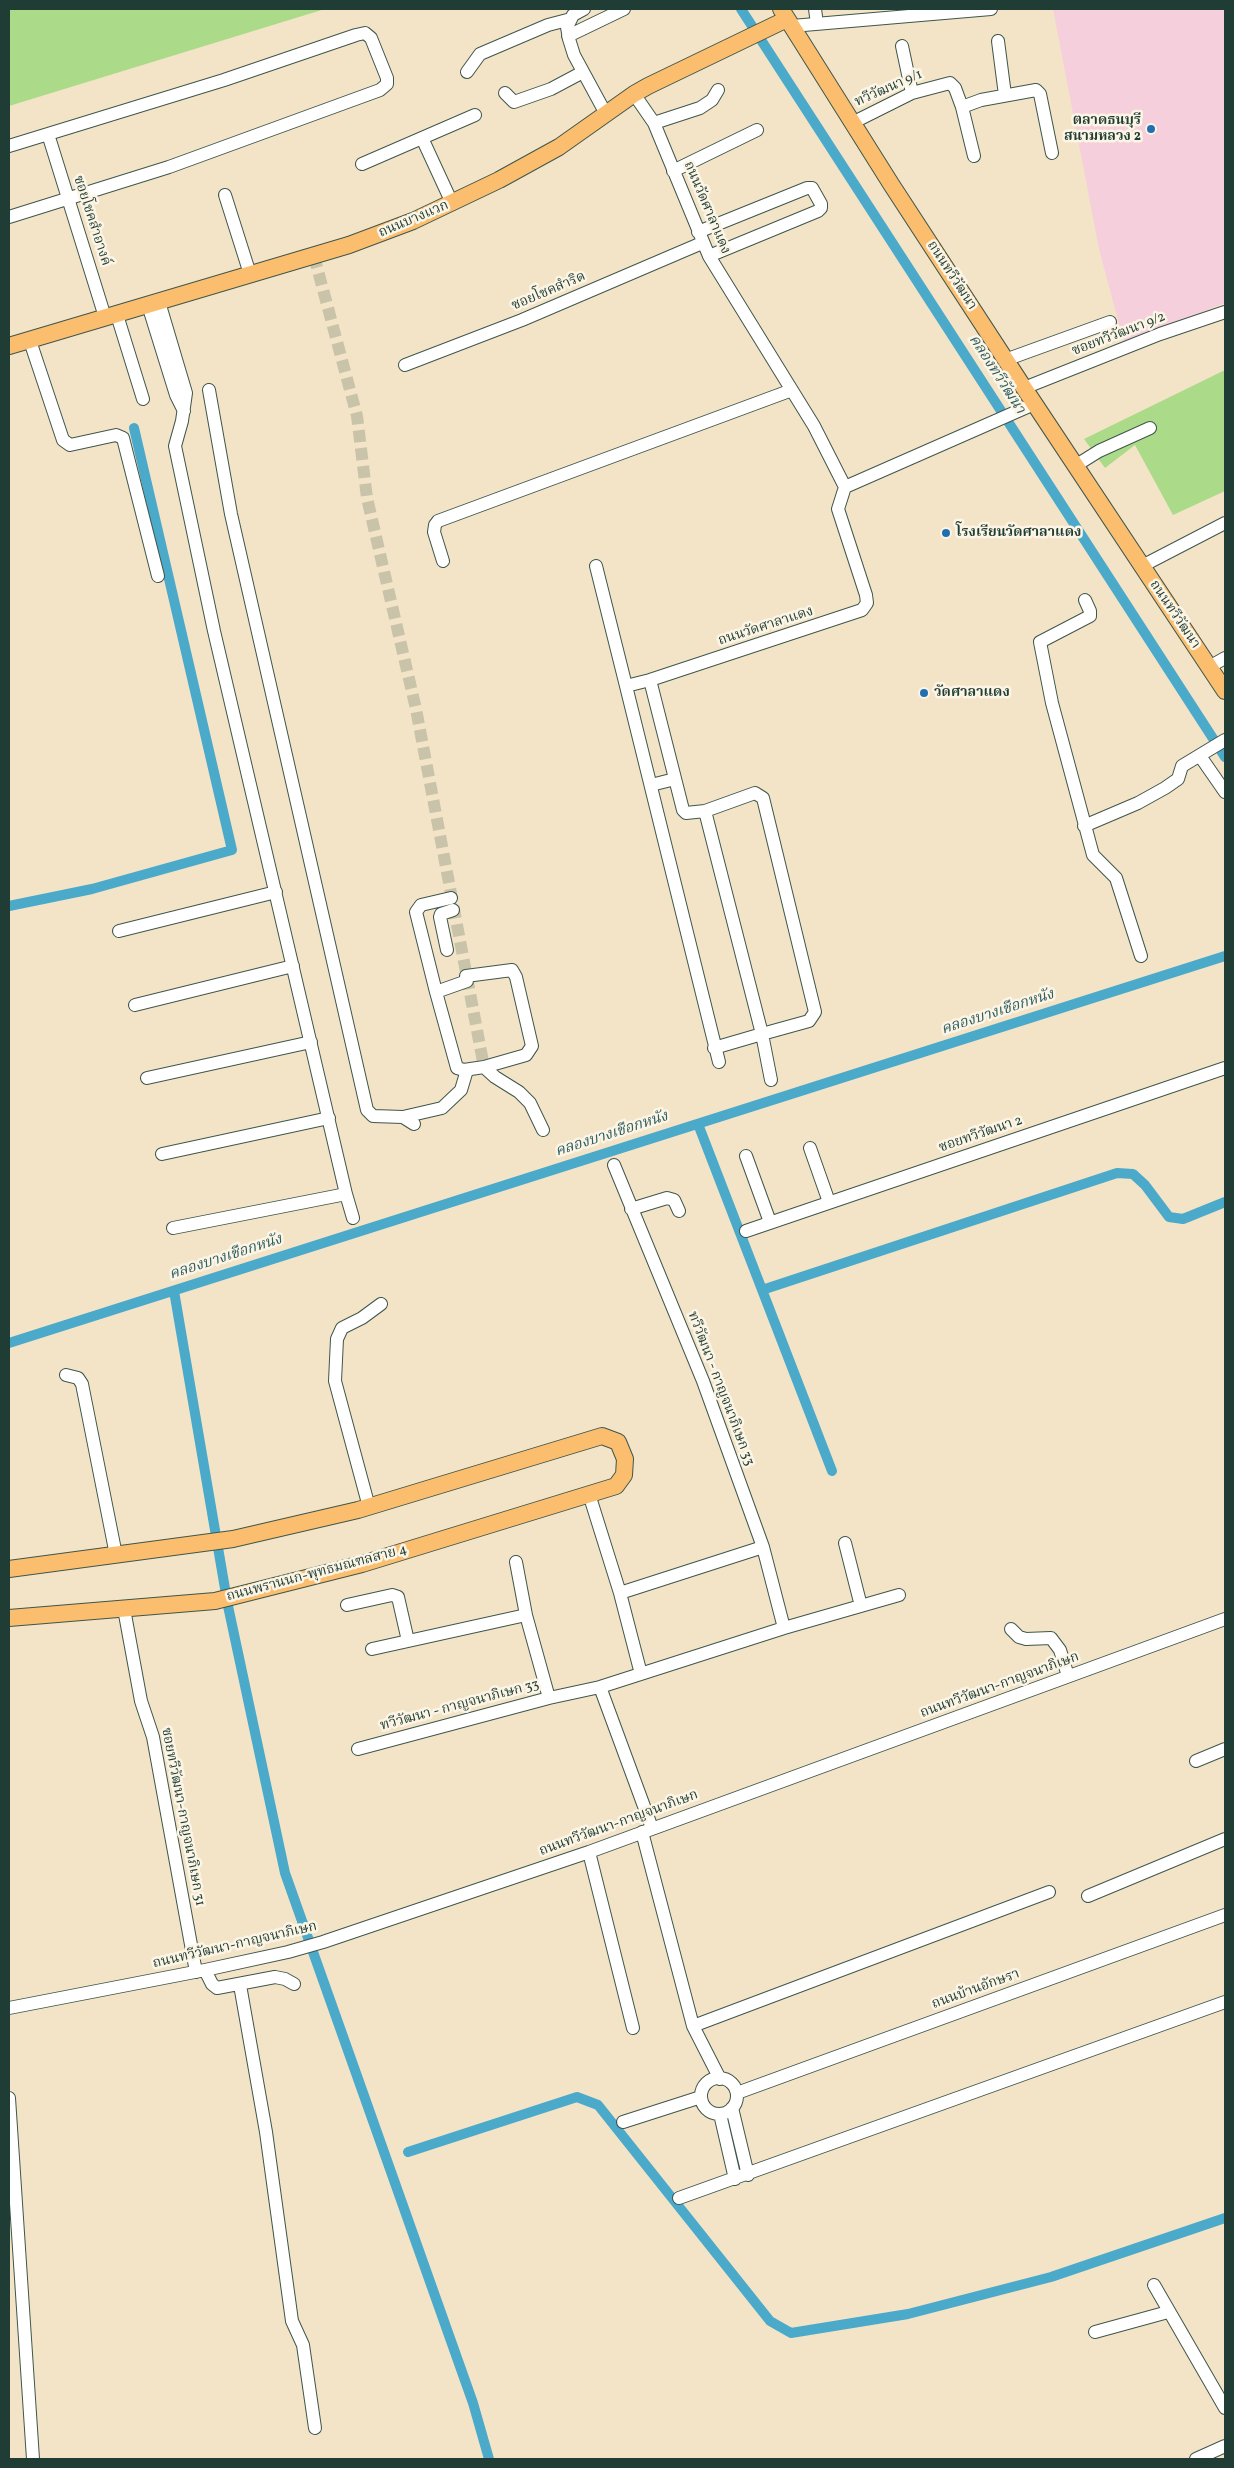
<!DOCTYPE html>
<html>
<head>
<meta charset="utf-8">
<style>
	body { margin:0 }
	#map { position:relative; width:1234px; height:2468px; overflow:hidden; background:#f3e4c8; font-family:Vollkorn,serif }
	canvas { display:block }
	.frame { position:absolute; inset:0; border:10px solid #1f3d34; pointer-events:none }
</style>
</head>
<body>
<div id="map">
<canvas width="1234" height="2468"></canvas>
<div class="frame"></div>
</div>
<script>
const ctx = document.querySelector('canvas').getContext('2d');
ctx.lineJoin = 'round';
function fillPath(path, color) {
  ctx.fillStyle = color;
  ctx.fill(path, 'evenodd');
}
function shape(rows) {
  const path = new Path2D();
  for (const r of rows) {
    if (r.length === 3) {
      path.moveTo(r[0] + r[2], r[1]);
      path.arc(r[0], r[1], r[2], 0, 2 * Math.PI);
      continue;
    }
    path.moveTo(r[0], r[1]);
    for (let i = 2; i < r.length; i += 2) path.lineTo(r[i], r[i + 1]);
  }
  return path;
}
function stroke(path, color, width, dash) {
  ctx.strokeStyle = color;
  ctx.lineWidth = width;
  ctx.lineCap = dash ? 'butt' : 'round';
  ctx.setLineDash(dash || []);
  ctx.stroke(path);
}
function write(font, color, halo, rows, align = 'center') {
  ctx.font = font + ' Vollkorn,"Noto Serif Thai",serif';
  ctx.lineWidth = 5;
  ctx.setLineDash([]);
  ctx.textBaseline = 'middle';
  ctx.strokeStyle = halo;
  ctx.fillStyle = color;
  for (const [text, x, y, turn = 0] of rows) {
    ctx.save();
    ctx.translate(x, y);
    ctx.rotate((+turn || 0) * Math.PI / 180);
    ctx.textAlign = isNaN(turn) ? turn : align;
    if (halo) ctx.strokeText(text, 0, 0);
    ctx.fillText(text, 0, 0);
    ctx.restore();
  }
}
fillPath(shape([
	[1053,9,1225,9,1225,303,1124,343,1099,249]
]), '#f5cfdb');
fillPath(shape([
	[9,9,325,9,9,106],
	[1225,370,1225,491,1173,515,1135,445,1105,468,1084,439]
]), '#abda88');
stroke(shape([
	[741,9,1225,757],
	[9,906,92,889,232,850,134,428],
	[698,1124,832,1471],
	[762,1290,1117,1173,1133,1174,1145,1185,1169,1217,1183,1219,1225,1202],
	[174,1291,228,1606,285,1873,473,2403,489,2459],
	[9,1343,1225,956],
	[408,2152,577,2097,598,2105,770,2321,791,2333,908,2314,1051,2277,1225,2218]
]), '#4ba9ca', 10);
stroke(shape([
	[314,256,357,416,367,498,416,709,484,1067]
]), '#c9c3aa', 12, [12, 6]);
const minor = shape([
	[584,9,573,15,567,27,569,39,574,55,606,114],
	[815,9,817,24],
	[792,26,991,9],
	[568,36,624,9],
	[998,41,1005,95],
	[902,46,912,93],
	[467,72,480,54,548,25,571,19],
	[505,93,514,102,551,89,583,72],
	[634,94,654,123,709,256,814,426,845,487,838,509,866,595,867,603,862,610,650,680,683,810,686,813,705,811,755,793,763,798,815,1012,809,1021,762,1034,771,1080],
	[962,107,981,100,1036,90,1040,94,1052,153],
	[654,123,700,108,712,100,718,90],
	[852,123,912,93,950,83,955,88,962,107,974,156],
	[48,134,105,317],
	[422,138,452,203],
	[9,146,224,80,356,35,365,33,371,38,387,78,387,84,380,90,169,167,9,217],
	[362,164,475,115],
	[673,171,757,130],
	[225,195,250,274],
	[698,232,807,188,812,188,821,204,821,208,818,211,709,256],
	[159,302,186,393,182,421,175,446,214,631,346,1194,173,1228],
	[148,305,176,395,184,411],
	[117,315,143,399],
	[30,341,63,440,70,445,116,435,123,438,158,576],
	[1005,360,1110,322],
	[405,365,522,320,702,243],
	[1024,388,1160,334,1225,312],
	[209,390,231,514,367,1110,373,1116,403,1117,414,1124],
	[1075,466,1099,451,1150,428],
	[845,487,1034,404],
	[443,561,434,532,435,525,438,521,792,390],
	[596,566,626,686],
	[1142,566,1225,523],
	[1085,600,1090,611,1090,616,1040,642,1052,703,1093,855,1116,878,1141,956],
	[1209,667,1225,658],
	[650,680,626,686,719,1062],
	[1200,756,1225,792],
	[651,785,675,779],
	[705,811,762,1034,714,1048],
	[1084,826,1138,803,1165,788,1178,779,1182,766,1225,740],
	[119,931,276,892],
	[447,950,440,917,441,914,453,910],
	[466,976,512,970,516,977,532,1046,526,1055,484,1067,464,1070,457,1068,436,992,467,981],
	[436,992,416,912,421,905,451,898],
	[135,1005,293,966],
	[484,1067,495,1077,519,1092,530,1103,543,1130],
	[147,1078,311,1042],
	[403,1117,442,1108,461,1090,467,1070],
	[810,1148,829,1202],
	[162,1154,329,1118],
	[746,1156,770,1222],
	[614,1165,703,1381,763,1547,784,1628],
	[346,1194,353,1218],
	[631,1209,667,1198,674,1200,679,1211],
	[746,1231,1225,1068],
	[66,1375,78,1378,82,1384,116,1555],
	[589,1494,620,1593,641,1674],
	[369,1507,335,1381,337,1339,342,1328,362,1318,381,1304],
	[845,1543,861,1606],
	[516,1562,526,1615,549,1698],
	[620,1593,763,1547],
	[347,1605,392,1595,398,1597,408,1641],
	[124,1609,141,1701,153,1737,196,1972],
	[1011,1629,1019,1637,1026,1639,1051,1638,1060,1650,1068,1676],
	[372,1649,526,1615],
	[600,1687,652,1828],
	[358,1749,549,1698,600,1687,784,1628,899,1595],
	[1196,1761,1225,1749],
	[642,1832,693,2026,720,2079],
	[589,1852,633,2028],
	[1088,1896,1225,1839],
	[205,1970,212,1984,217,1988,275,1977,285,1979,294,1984],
	[240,1985,266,2132,292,2321,303,2345,315,2428],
	[9,2008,205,1970,288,1952,323,1942,589,1852,1225,1619],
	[693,2026,1049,1892],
	[719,2096,18],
	[737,2093,1225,1915],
	[9,2098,33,2459],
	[732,2108,748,2175],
	[720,2114,735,2179],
	[623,2122,701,2097],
	[679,2198,1225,2002],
	[1154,2285,1225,2408],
	[1095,2332,1168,2312],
	[1196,2459,1225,2446]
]);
const major = shape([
	[781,9,891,184,1024,388,1225,691],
	[9,346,349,245,413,221,499,180,559,147,634,94,648,86,787,19],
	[9,1569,233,1539,358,1510,602,1436,618,1442,625,1459,624,1475,616,1486,362,1564,215,1601,9,1618]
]);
stroke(minor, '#3f564a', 14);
stroke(major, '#3f564a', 18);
stroke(minor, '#fff', 12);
stroke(major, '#fbbd6e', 16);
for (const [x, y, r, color] of [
	[1151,129,5,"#1f6fb2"],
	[946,533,5,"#1f6fb2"],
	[924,693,5,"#1f6fb2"]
]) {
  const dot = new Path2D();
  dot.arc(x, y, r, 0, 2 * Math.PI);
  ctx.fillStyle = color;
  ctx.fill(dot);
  stroke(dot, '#fcf5e5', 2);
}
write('14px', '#1f3d34', '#fcf5e5', [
	["ทวีวัฒนา 9/1",889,89,-24],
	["ถนนวัดศาลาแดง",706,208,67],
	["ถนนบางแวก",414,220,-23],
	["ซอยโชคสำอางค์",91,221,72],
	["ถนนทวีวัฒนา",951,276,57],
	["ซอยโชคสำริด",549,292,-23],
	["ซอยทวีวัฒนา 9/2",1119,335,-21],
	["ถนนทวีวัฒนา",1174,615,56],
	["ถนนวัดศาลาแดง",766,627,-18],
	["ซอยทวีวัฒนา 2",981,1135,-19],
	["ทวีวัฒนา - กาญจนาภิเษก 33",720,1389,69],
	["ถนนพรานนก-พุทธมณฑลสาย 4",317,1574,-15],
	["ถนนทวีวัฒนา-กาญจนาภิเษก",1000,1686,-20],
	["ทวีวัฒนา - กาญจนาภิเษก 33",460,1706,-15],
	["ซอยทวีวัฒนา-กาญจนาภิเษก 31",182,1817,79],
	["ถนนทวีวัฒนา-กาญจนาภิเษก",619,1824,-20],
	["ถนนทวีวัฒนา-กาญจนาภิเษก",235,1946,-13],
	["ถนนบ้านอักษรา",976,1990,-20]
]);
write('bold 14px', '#1f3d34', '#fcf5e5', [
	["ตลาดธนบุรี",1141,121,"right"],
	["สนามหลวง 2",1141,137,"right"],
	["โรงเรียนวัดศาลาแดง",956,533],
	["วัดศาลาแดง",934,693]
], 'left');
write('italic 15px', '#2c5d61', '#fcf5e5', [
	["คลองทวีวัฒนา",996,375,57],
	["คลองบางเชือกหนัง",998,1013,-18],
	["คลองบางเชือกหนัง",612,1135,-18],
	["คลองบางเชือกหนัง",226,1258,-18]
]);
</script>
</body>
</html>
